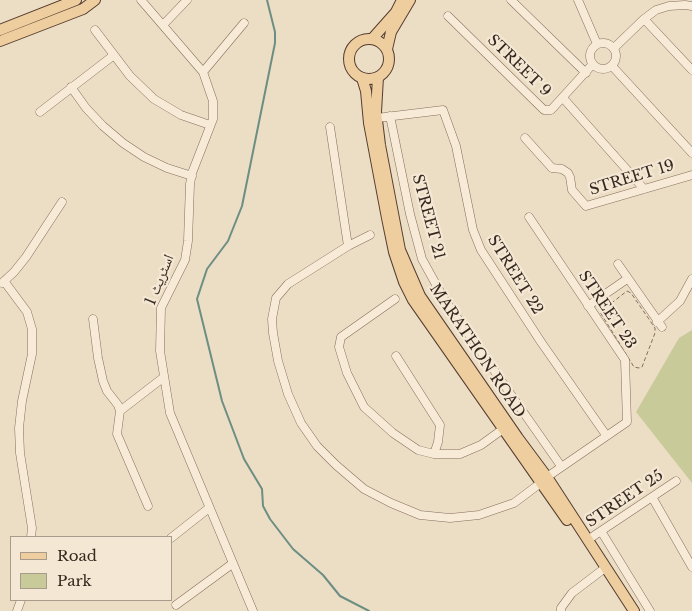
<!DOCTYPE html>
<html>
<head>
<meta charset="utf-8">
<style>
	body { margin:0 }
	#map { position:relative; width:692px; height:611px; overflow:hidden; background:#ecddc5; font-family:"Libre Baskerville",serif }
	canvas { display:block }
	.legend { position:absolute; left:10px; top:536px; width:162px; height:65px; box-sizing:border-box; background:#f4e8d4; border:1px solid #a89b8c; margin:0; padding:6px 9px; list-style:none; font-size:15px; color:#37281f }
	.legend li { display:flex; align-items:center; gap:10px; height:25px }
	.legend b { width:25px; border:1px solid #a89b8c }
</style>
</head>
<body>
<div id="map">
<canvas width="692" height="611"></canvas>
<ul class="legend">
<li><b style="height:6px;background:#eecd9e"></b>Road</li>
<li><b style="height:14px;background:#c9ca99"></b>Park</li>
</ul>
</div>
<script>
const ctx = document.querySelector('canvas').getContext('2d');
ctx.lineJoin = 'round';
function fillPath(path, color) {
  ctx.fillStyle = color;
  ctx.fill(path, 'evenodd');
}
function shape(rows) {
  const path = new Path2D();
  for (const r of rows) {
    if (r.length === 3) {
      path.moveTo(r[0] + r[2], r[1]);
      path.arc(r[0], r[1], r[2], 0, 2 * Math.PI);
      continue;
    }
    path.moveTo(r[0], r[1]);
    for (let i = 2; i < r.length; i += 2) path.lineTo(r[i], r[i + 1]);
  }
  return path;
}
function stroke(path, color, width, dash) {
  ctx.strokeStyle = color;
  ctx.lineWidth = width;
  ctx.lineCap = dash ? 'butt' : 'round';
  ctx.setLineDash(dash || []);
  ctx.stroke(path);
}
function write(font, color, halo, rows, align = 'center') {
  ctx.font = font + ' "Libre Baskerville","Noto Naskh Arabic",serif';
  ctx.lineWidth = 4.5;
  ctx.setLineDash([]);
  ctx.textBaseline = 'middle';
  ctx.strokeStyle = halo;
  ctx.fillStyle = color;
  for (const [text, x, y, turn = 0] of rows) {
    ctx.save();
    ctx.translate(x, y);
    ctx.rotate((+turn || 0) * Math.PI / 180);
    ctx.textAlign = isNaN(turn) ? turn : align;
    if (halo) ctx.strokeText(text, 0, 0);
    ctx.fillText(text, 0, 0);
    ctx.restore();
  }
}
fillPath(shape([
	[692,330,692,483,636,412,679,338]
]), '#c9ca99');
stroke(shape([
	[267,0,275,32,275,43,242,206,228,241,207,269,197,299,222,401,244,459,262,489,263,506,270,519,293,549,323,575,340,596,369,611]
]), '#6d8e83', 2);
const minor = shape([
	[141,0,203,72,213,101,213,119,192,173,190,184,188,241,185,260,161,308,160,351,170,413,253,611],
	[511,0,586,73],
	[578,0,597,44],
	[448,16,544,110,551,110,592,65],
	[644,19,692,70],
	[163,25,187,0],
	[95,30,130,76,154,99,181,115,210,125],
	[603,56,13],
	[614,48,644,19,656,10,669,6,685,5,692,6],
	[612,66,692,153],
	[203,72,244,23],
	[71,87,86,108,103,126,123,143,144,157,167,168,192,176],
	[563,98,644,189],
	[40,112,114,55],
	[390,116,410,214,422,259,444,299,561,466],
	[377,118,443,110,456,146,473,230,481,250,541,342,606,435],
	[330,127,348,246],
	[525,138,552,168,562,169,568,173,570,177,572,190,586,206,692,175],
	[529,217,625,360,627,422,547,477],
	[370,235,348,246,288,284,276,298,272,319,273,333,278,361,288,394,301,423,317,446,336,465,364,489,391,503,420,515,450,518,479,515,514,503,542,482],
	[618,264,662,327],
	[4,281,27,312,32,329,32,354,22,401,19,428,20,453,32,528,31,537],
	[2,283,14,272,26,257,62,202],
	[395,299,341,337,339,347,347,373,364,407,393,433,418,450,434,454,460,454,481,445,503,429],
	[588,306,627,279],
	[93,319,98,358,103,381,107,391,118,405,120,411,117,434,148,506],
	[657,322,680,301,692,279],
	[396,356,440,425,438,442,434,454],
	[120,411,164,377],
	[652,497,692,567],
	[601,531,650,611],
	[171,538,209,508],
	[589,539,676,481],
	[176,605,232,564],
	[17,611,21,600],
	[561,611,561,608,572,593,601,571]
]);
const major = shape([
	[0,30,76,0],
	[369,59,20],
	[372,39,396,12,402,0],
	[0,41,83,9,95,0],
	[387,49,391,32,410,0],
	[378,77,376,112,380,145,400,250,420,296,518,438,547,477,634,611],
	[362,78,366,91,369,123,387,218,394,252,404,282,413,300,567,520]
]);
stroke(minor, '#866e5c', 9);
stroke(major, '#543d30', 12);
stroke(shape([
	[627,291,631,293,655,328,655,333,642,367,639,368,634,367,600,312,627,291]
]), '#866e5c', 1, [4, 2.5]);
stroke(minor, '#f7ebd8', 8);
stroke(major, '#eecd9e', 10);
write('15px', '#37281f', '#f4e8d4', [
	["STREET 9",519,66,44],
	["STREET 19",632,178,-17],
	["STREET 21",428,217,75],
	["STREET 22",515,275,58],
	["اسٹریٹ 1",160,280,-68],
	["STREET 23",607,310,56],
	["MARATHON ROAD",477,351,56],
	["STREET 25",625,499,-34]
]);
</script>
</body>
</html>
